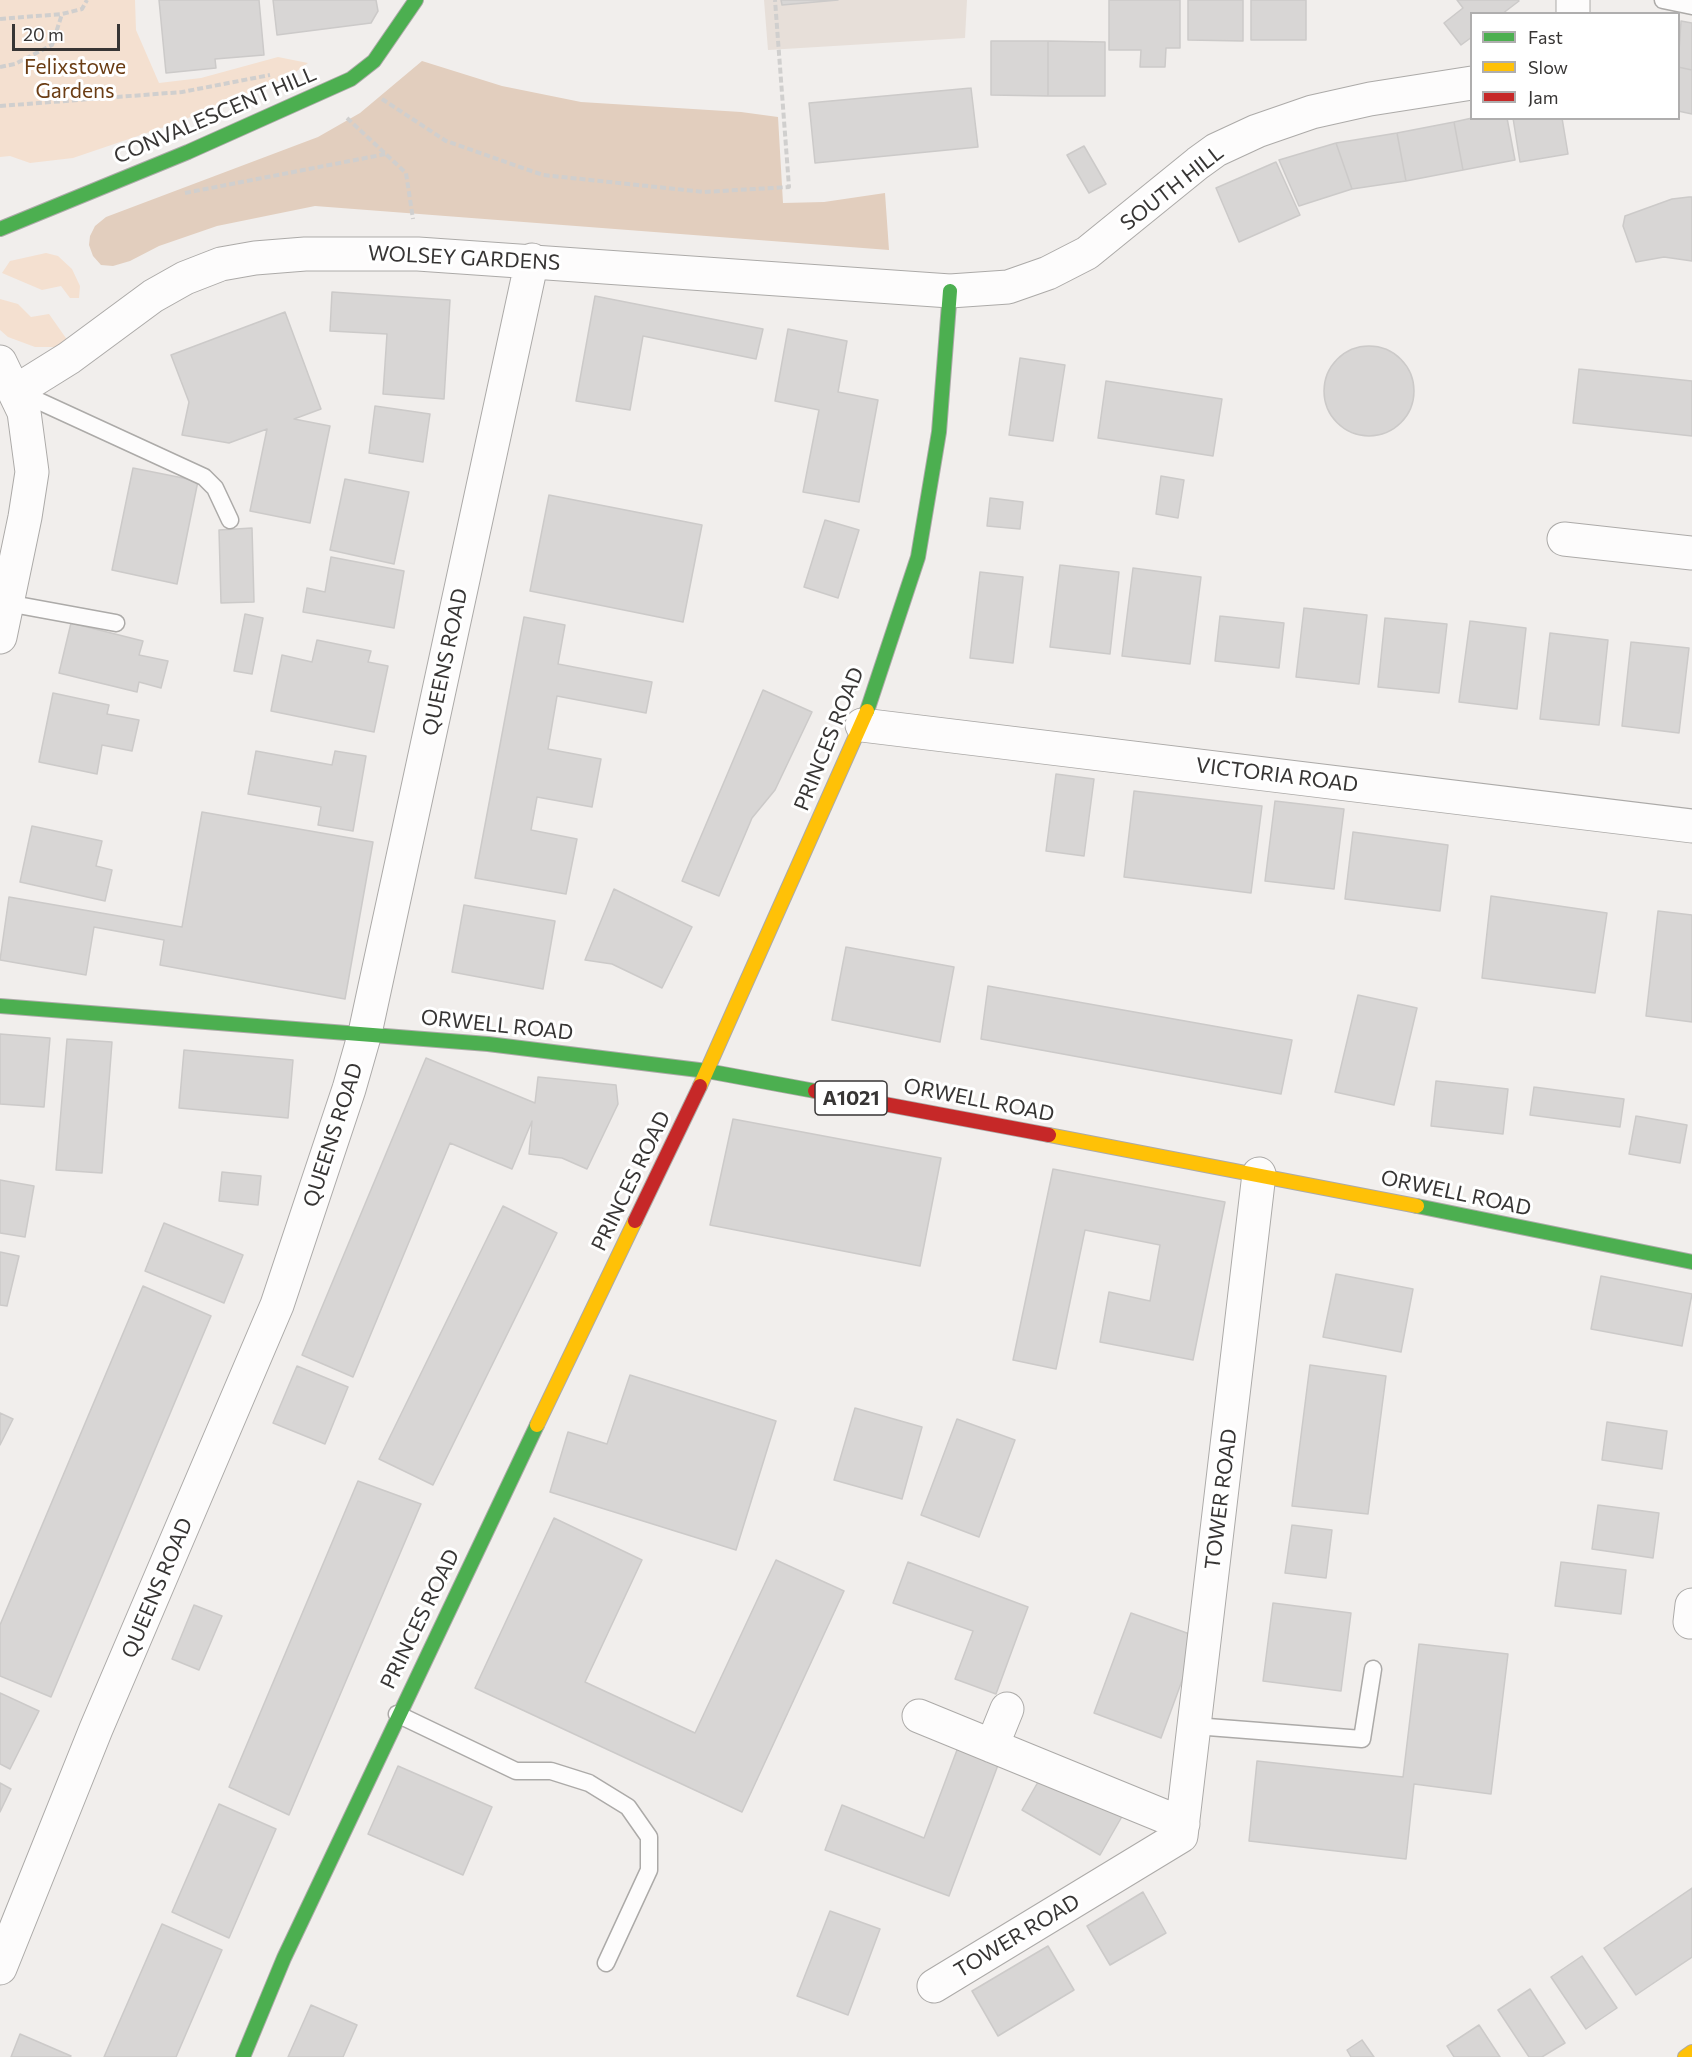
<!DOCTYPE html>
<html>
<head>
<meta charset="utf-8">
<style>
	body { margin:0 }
	#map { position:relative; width:1692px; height:2057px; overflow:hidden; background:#f1eeec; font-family:Commissioner,sans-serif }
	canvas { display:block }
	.legend { position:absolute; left:1470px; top:12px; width:210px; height:108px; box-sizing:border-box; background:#fff; border:2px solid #afaeae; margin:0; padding:8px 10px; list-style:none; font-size:18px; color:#373534 }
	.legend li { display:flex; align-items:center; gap:12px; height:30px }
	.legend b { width:30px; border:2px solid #afaeae }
	.scale { position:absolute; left:12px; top:24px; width:108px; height:27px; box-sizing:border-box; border:3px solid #373534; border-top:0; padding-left:8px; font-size:18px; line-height:21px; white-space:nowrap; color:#373534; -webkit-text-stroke:4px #fff; paint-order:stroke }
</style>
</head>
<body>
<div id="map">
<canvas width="1692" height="2057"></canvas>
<ul class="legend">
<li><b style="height:8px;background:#4caf50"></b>Fast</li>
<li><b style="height:8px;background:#ffc107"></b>Slow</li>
<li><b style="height:8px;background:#c62828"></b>Jam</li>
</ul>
<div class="scale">20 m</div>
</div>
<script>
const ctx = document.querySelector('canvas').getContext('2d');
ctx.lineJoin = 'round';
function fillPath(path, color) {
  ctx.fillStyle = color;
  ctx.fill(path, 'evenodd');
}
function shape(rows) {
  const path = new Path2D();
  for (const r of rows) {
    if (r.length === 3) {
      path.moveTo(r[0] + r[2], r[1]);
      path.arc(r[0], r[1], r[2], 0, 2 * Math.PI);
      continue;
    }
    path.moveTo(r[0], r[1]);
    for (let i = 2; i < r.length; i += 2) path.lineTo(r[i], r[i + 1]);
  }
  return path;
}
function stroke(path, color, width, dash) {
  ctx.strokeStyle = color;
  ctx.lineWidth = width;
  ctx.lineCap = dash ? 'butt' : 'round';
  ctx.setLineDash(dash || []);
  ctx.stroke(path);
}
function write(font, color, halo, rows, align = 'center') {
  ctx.font = font + ' Commissioner,sans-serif';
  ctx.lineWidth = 6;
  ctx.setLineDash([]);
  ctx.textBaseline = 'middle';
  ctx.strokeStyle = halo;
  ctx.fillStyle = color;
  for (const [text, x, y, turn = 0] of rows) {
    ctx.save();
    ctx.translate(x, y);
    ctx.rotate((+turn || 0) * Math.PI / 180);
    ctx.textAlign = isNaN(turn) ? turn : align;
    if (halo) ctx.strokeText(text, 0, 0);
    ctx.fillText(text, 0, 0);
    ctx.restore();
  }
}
fillPath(shape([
	[764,0,967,0,965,38,768,50]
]), '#e7dfd9');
fillPath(shape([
	[0,0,135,0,136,30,159,83,201,78,278,57,308,63,290,76,176,123,73,158,30,163,10,156,0,157],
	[46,253,58,256,72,269,80,286,79,298,70,298,61,286,42,290,2,273,10,261],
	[0,299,18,304,31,317,49,314,68,341,56,347,35,347,8,337,0,330]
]), '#f4e0d0');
fillPath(shape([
	[422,61,502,86,581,102,741,112,778,117,783,203,824,202,885,193,889,250,315,206,217,226,159,246,130,261,113,266,101,265,93,256,89,245,90,236,95,226,106,217,318,137,360,113]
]), '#e2cebe');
const building = shape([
	[159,0,259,0,264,55,215,59,216,68,166,73,159,0],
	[273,0,376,0,378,11,371,23,277,35,273,0],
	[781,0,838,0,782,5,781,0],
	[1109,0,1180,0,1180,48,1166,48,1165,67,1140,67,1141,50,1109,50,1109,0],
	[1188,0,1243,0,1243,41,1188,40,1188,0],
	[1251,0,1306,0,1306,40,1251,40,1251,0],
	[1457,0,1518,0,1519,1,1502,14,1472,14,1472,37,1461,45,1444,23,1463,8,1457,0],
	[1681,21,1692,23,1692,70,1678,67,1681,21],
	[991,41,1048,41,1048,96,991,95,991,41],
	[1048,41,1105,42,1105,96,1048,96,1048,41],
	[1678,67,1692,70,1692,114,1678,111,1678,67],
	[971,88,978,147,815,163,809,103,971,88],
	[1472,118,1507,118,1515,160,1463,170,1454,122,1472,118],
	[1513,118,1562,118,1568,154,1520,162,1513,118],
	[1454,122,1463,170,1406,181,1397,133,1454,122],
	[1397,133,1406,181,1352,189,1336,143,1397,133],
	[1336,143,1352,189,1299,206,1279,160,1336,143],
	[1084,146,1106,184,1089,193,1067,155,1084,146],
	[1276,162,1300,215,1239,242,1216,188,1276,162],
	[1689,197,1692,197,1692,261,1664,257,1636,262,1623,226,1625,216,1672,199,1689,197],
	[332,292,450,300,444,399,383,394,387,334,330,331,332,292],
	[595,296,763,329,756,359,643,336,630,410,576,401,595,296],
	[285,312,321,409,294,419,330,426,310,523,250,511,267,429,229,443,182,435,189,402,171,355,285,312],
	[788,329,847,341,838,392,878,400,859,502,803,492,819,410,775,401,788,329],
	[1369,391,45],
	[1020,358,1065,365,1053,441,1009,435,1020,358],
	[1579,369,1692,381,1692,436,1573,423,1579,369],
	[1106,381,1222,399,1213,456,1098,438,1106,381],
	[375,406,430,414,423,462,369,453,375,406],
	[133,468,198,481,177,584,112,570,133,468],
	[1161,476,1184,480,1178,518,1156,514,1161,476],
	[345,479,409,492,394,564,330,550,345,479],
	[549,495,702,525,683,622,530,591,549,495],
	[990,498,1023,502,1020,529,987,526,990,498],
	[825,520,859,530,838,598,804,587,825,520],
	[252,528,254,602,221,603,219,530,252,528],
	[331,557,404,571,394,628,303,612,307,588,325,592,331,557],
	[1060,565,1119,572,1110,654,1050,647,1060,565],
	[1133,568,1201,577,1190,664,1122,656,1133,568],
	[980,572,1023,577,1013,663,970,658,980,572],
	[1304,608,1367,615,1359,684,1296,677,1304,608],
	[245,614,263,618,252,674,234,671,245,614],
	[1220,616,1284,623,1279,668,1215,661,1220,616],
	[524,617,565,625,558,664,652,682,646,713,557,696,548,749,601,759,592,807,537,797,531,830,577,839,566,894,475,878,524,617],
	[1385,618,1447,624,1439,693,1378,687,1385,618],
	[1470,621,1526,628,1517,709,1459,702,1470,621],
	[71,623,143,641,139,655,168,661,161,688,139,682,137,692,59,673,71,623],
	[1550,633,1608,640,1599,725,1540,719,1550,633],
	[317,640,371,651,368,662,388,666,374,732,271,711,282,655,312,662,317,640],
	[1631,642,1689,648,1679,733,1622,726,1631,642],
	[763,690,812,712,775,790,752,818,719,896,682,881,763,690],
	[53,693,109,705,107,714,139,720,132,751,102,745,97,774,39,762,53,693],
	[256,751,332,765,335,751,366,756,353,831,318,825,321,807,248,794,256,751],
	[1056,774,1094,779,1084,856,1046,851,1056,774],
	[1134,791,1262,806,1251,893,1124,877,1134,791],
	[1275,801,1344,809,1334,889,1265,881,1275,801],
	[202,812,373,842,345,999,160,965,164,940,94,927,86,975,0,960,9,897,182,927,202,812],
	[32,826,102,841,96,866,112,870,105,901,20,882,32,826],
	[1353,832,1448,845,1440,911,1345,899,1353,832],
	[614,889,692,927,662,988,612,964,585,960,614,889],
	[1491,896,1607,913,1595,993,1482,978,1491,896],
	[464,905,555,921,543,989,452,972,464,905],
	[1658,911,1692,915,1692,1022,1646,1016,1658,911],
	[846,947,954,967,940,1042,832,1020,846,947],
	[988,986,1292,1040,1281,1094,981,1039,988,986],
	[1358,995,1417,1008,1394,1105,1335,1092,1358,995],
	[0,1034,50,1038,44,1107,0,1104,0,1034],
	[67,1039,112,1042,102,1173,56,1170,67,1039],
	[184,1050,293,1060,288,1118,179,1108,184,1050],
	[426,1058,535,1103,538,1077,616,1085,618,1104,587,1169,562,1158,529,1154,532,1121,512,1169,450,1143,353,1377,302,1355,426,1058],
	[1436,1081,1508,1089,1503,1134,1431,1126,1436,1081],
	[1534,1087,1624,1099,1620,1127,1530,1115,1534,1087],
	[1636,1116,1687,1125,1680,1163,1629,1154,1636,1116],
	[733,1119,941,1158,920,1266,710,1225,733,1119],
	[1053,1169,1225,1202,1193,1360,1100,1342,1109,1292,1150,1301,1160,1245,1085,1230,1056,1369,1013,1360,1053,1169],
	[222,1172,261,1176,258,1205,219,1201,222,1172],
	[0,1180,34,1186,25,1237,0,1233,0,1180],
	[503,1206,557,1233,433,1485,379,1459,503,1206],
	[164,1223,243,1255,224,1303,145,1271,164,1223],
	[0,1252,19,1256,7,1306,0,1305,0,1252],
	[1336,1274,1413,1289,1401,1352,1323,1337,1336,1274],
	[1601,1276,1692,1294,1682,1346,1591,1329,1601,1276],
	[143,1286,211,1316,51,1697,0,1676,0,1625,143,1286],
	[1310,1365,1386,1376,1368,1514,1292,1506,1310,1365],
	[297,1366,348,1387,325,1444,273,1423,297,1366],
	[630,1375,776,1421,736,1550,550,1492,568,1432,607,1444,630,1375],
	[855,1408,922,1427,902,1499,834,1480,855,1408],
	[0,1413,13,1419,0,1445,0,1413],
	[957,1419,1015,1440,979,1537,921,1515,957,1419],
	[1607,1422,1667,1431,1662,1469,1602,1460,1607,1422],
	[358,1481,421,1504,289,1815,229,1787,358,1481],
	[1598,1505,1659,1513,1653,1558,1592,1549,1598,1505],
	[554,1518,642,1560,585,1682,695,1733,776,1560,844,1591,742,1812,475,1688,554,1518],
	[1292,1525,1332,1530,1326,1578,1285,1573,1292,1525],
	[908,1562,1028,1607,996,1694,955,1679,973,1631,893,1603,908,1562],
	[1561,1562,1626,1570,1621,1614,1555,1606,1561,1562],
	[1273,1603,1351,1613,1341,1691,1263,1681,1273,1603],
	[194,1605,222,1616,199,1670,172,1659,194,1605],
	[1131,1613,1198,1637,1161,1738,1094,1713,1131,1613],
	[1419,1644,1508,1654,1491,1794,1414,1784,1406,1859,1249,1841,1257,1761,1403,1777,1419,1644],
	[0,1693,39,1711,10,1769,0,1764,0,1693],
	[966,1726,1007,1741,949,1896,825,1850,842,1805,924,1838,966,1726],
	[398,1766,492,1807,463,1875,368,1834,398,1766],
	[1046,1768,1124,1813,1100,1855,1022,1810,1046,1768],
	[0,1783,11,1789,0,1812,0,1783],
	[219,1804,276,1829,229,1938,172,1912,219,1804],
	[1692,1888,1692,1957,1636,1995,1604,1948,1692,1888],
	[1143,1892,1166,1933,1110,1965,1087,1926,1143,1892],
	[830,1911,880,1929,848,2015,797,1996,830,1911],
	[162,1924,222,1950,176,2057,104,2057,162,1924],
	[1048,1946,1074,1990,998,2036,972,1991,1048,1946],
	[1582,1956,1617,2008,1586,2029,1551,1977,1582,1956],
	[1530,1989,1565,2043,1542,2057,1529,2057,1498,2010,1530,1989],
	[311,2005,357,2025,343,2057,288,2057,311,2005],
	[1479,2025,1500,2057,1454,2057,1447,2046,1479,2025],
	[20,2034,71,2056,70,2057,11,2057,20,2034],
	[1362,2040,1374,2057,1351,2057,1347,2050,1362,2040]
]);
fillPath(building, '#d8d6d5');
stroke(building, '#cccac9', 1.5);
const lane = shape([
	[1663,0,1692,6],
	[17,391,204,477,215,488,230,520],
	[7,603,116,623],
	[397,1714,516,1771,551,1771,589,1783,628,1807,649,1837,649,1870,606,1963],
	[1195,1726,1362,1739,1373,1669]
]);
const street = shape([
	[1573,0,1573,14],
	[0,362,24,412,32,472,25,517,0,637],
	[16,391,69,358,153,296,185,278,221,264,255,258,305,254,418,254,950,291,1008,287,1048,273,1087,253,1198,163,1216,150,1257,131,1312,112,1370,99,1472,83],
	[1564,539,1692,553],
	[862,725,1692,826],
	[1690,1622,1692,1605],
	[919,1716,1183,1824],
	[992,1746,1007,1709],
	[0,1968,96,1729,277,1305,349,1089,365,1033,532,260],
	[934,1986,1181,1836,1259,1174]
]);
const fast = shape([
	[0,229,188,152,351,79,374,61,416,0],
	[867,711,918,557,939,432,950,291],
	[0,1006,488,1044,707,1071,815,1091],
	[1417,1206,1692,1262],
	[243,2057,284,1958,537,1425]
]);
const slow = shape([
	[700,1086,867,711],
	[1049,1135,1417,1206],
	[537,1425,635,1221],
	[1685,2057,1692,2052]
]);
const jam = shape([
	[815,1091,1049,1135],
	[635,1221,700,1086]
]);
stroke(lane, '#acaaa8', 19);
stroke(street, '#acaaa8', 35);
stroke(fast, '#acaaa8', 16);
stroke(slow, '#acaaa8', 16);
stroke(jam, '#acaaa8', 16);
stroke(shape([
	[0,19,62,14,82,9,87,0],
	[0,67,15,64,52,45,62,14],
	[382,99,446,141,543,175,704,192,789,187,775,0],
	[0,106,182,92,270,75],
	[347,118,406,173,413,219],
	[185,193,386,154]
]), '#d0cfce', 4, [6, 3]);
stroke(lane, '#fdfcfc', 16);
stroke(street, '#fdfcfc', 33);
stroke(fast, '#4caf50', 14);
stroke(slow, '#ffc107', 14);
stroke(jam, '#c62828', 14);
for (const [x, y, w] of [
	[851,1098,72]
]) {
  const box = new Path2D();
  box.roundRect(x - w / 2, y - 17, w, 34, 4.5);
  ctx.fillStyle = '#fff';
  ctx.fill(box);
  stroke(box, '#373534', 1.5);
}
write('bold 20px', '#373534', null, [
	["A1021",851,1098]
]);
write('21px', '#6b3d14', '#fff', [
	["Felixstowe",75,67],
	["Gardens",75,91]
]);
write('21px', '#373534', '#fff', [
	["CONVALESCENT HILL",215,115,-23],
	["SOUTH HILL",1172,188,-38],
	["WOLSEY GARDENS",464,258,3],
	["QUEENS ROAD",445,662,-78],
	["PRINCES ROAD",829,739,-68],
	["VICTORIA ROAD",1277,775,7],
	["ORWELL ROAD",497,1025,6],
	["ORWELL ROAD",979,1100,11],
	["QUEENS ROAD",333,1135,-72],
	["PRINCES ROAD",631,1181,-64],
	["ORWELL ROAD",1456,1193,12],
	["TOWER ROAD",1221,1499,-83],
	["QUEENS ROAD",157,1588,-67],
	["PRINCES ROAD",420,1619,-64],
	["TOWER ROAD",1017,1936,-31]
]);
</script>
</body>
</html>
